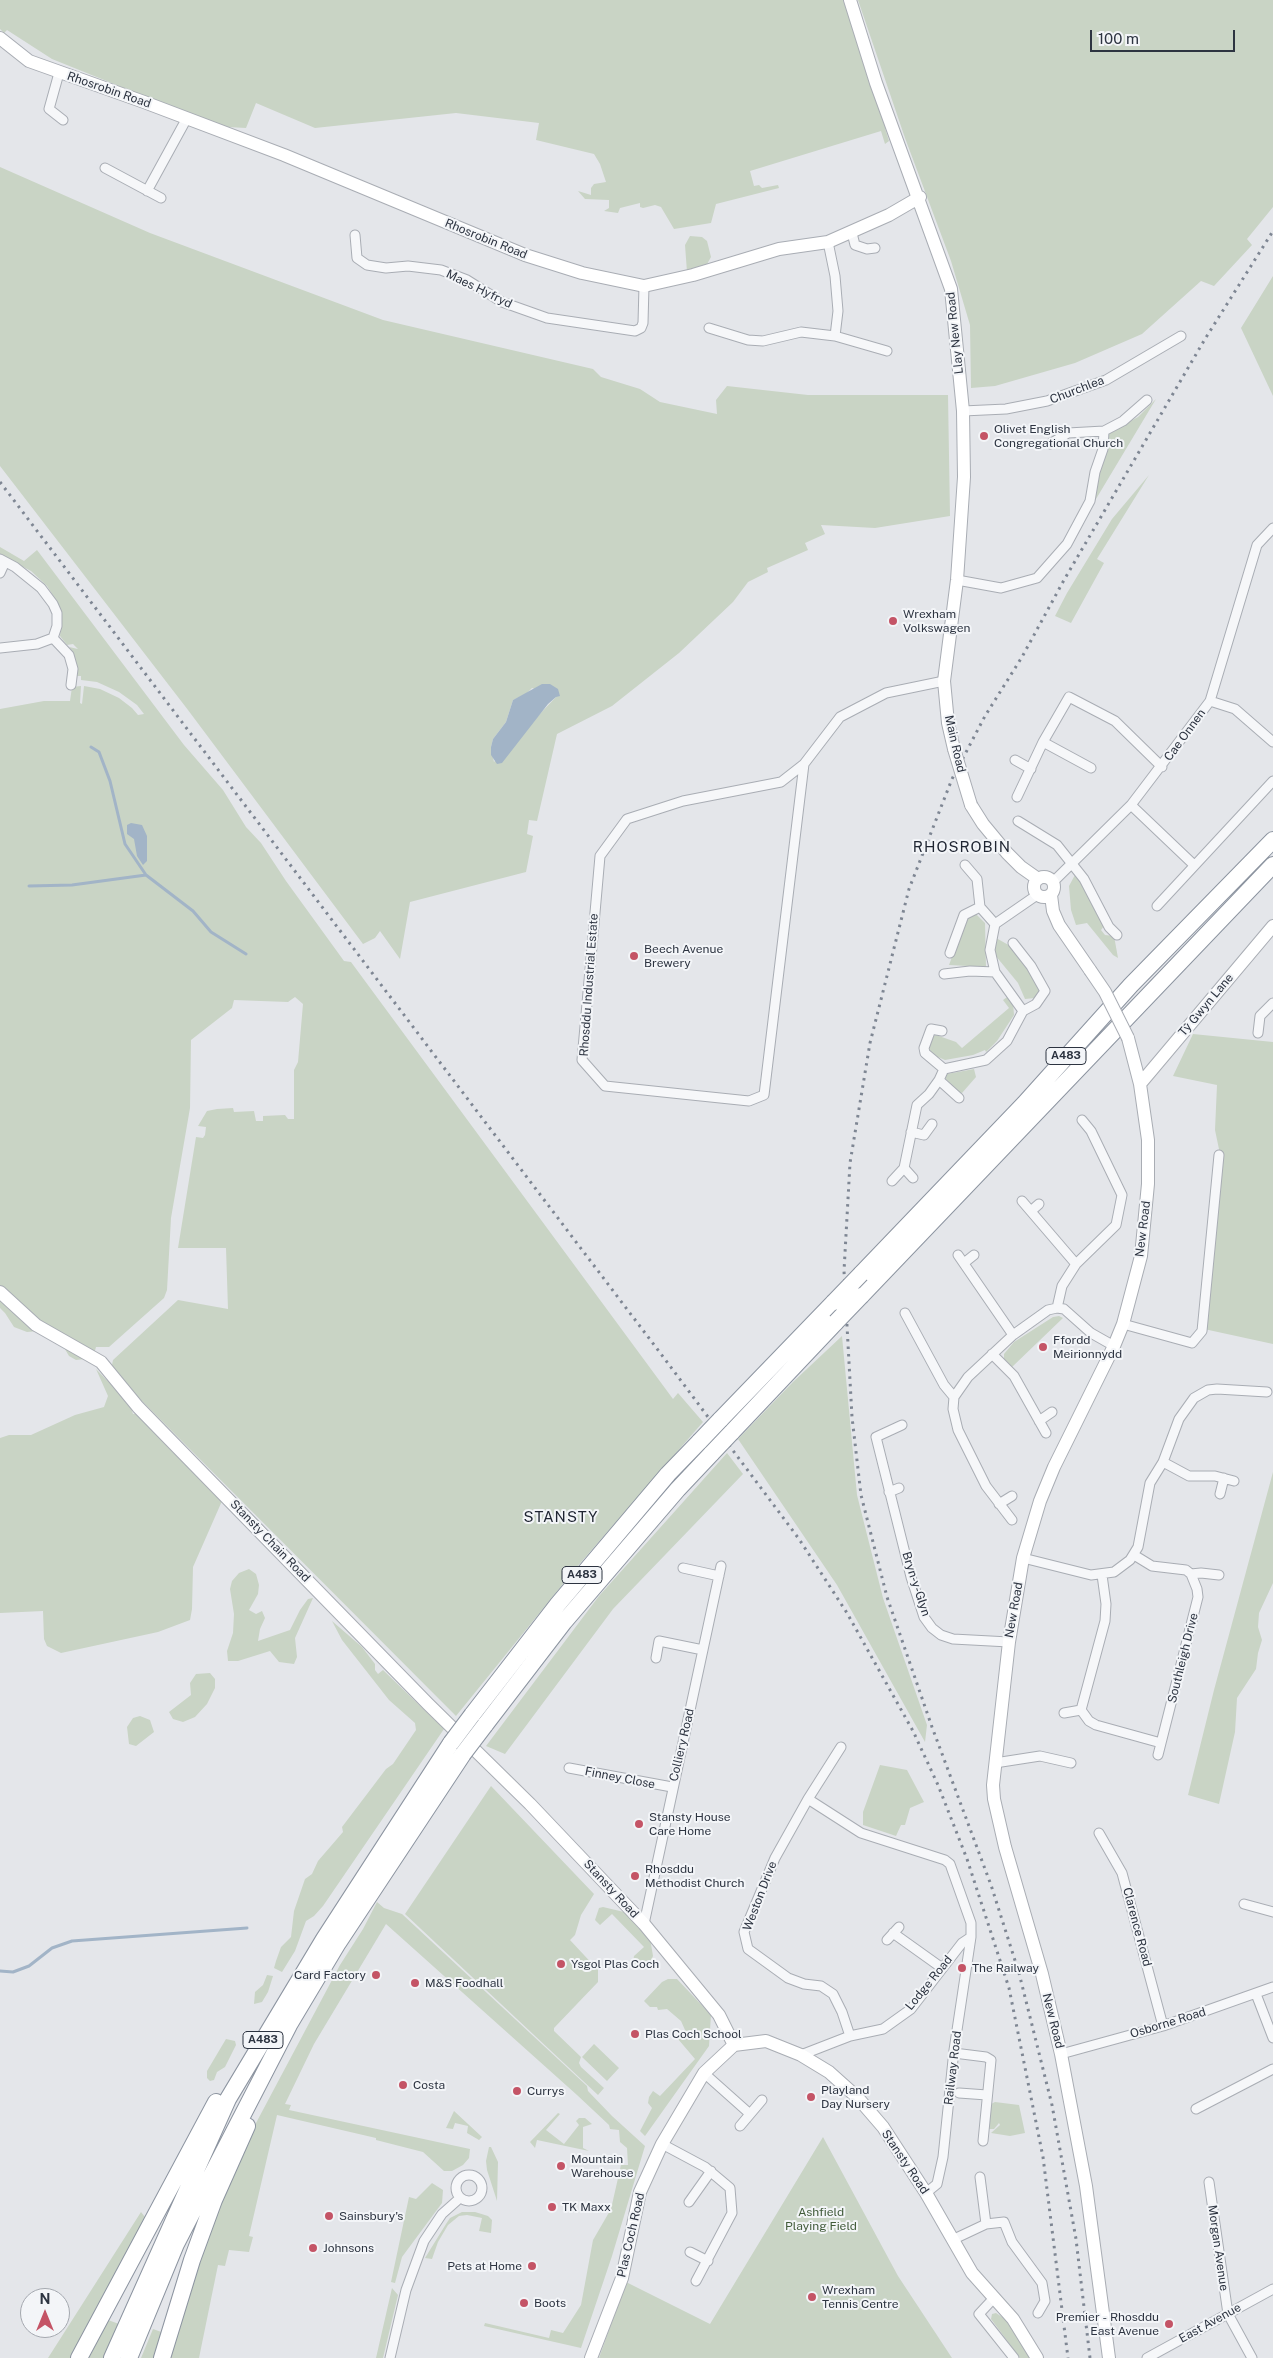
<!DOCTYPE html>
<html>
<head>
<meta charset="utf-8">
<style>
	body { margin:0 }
	#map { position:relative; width:1273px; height:2358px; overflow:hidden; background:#e4e6ea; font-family:"Public Sans",sans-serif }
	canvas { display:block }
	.north { position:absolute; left:20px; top:2288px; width:50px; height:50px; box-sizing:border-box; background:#f3f5f8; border:1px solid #a4a8af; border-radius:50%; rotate:0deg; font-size:14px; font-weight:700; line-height:20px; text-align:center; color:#2d3441 }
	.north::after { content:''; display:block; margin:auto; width:18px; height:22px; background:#c45466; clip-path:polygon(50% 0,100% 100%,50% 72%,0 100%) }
	.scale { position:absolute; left:1090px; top:30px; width:145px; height:22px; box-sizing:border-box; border:2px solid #2d3441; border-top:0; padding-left:6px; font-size:15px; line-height:18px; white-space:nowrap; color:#2d3441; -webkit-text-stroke:4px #f3f5f8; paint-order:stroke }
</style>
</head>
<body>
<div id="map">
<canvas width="1273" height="2358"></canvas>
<div class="north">N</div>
<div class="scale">100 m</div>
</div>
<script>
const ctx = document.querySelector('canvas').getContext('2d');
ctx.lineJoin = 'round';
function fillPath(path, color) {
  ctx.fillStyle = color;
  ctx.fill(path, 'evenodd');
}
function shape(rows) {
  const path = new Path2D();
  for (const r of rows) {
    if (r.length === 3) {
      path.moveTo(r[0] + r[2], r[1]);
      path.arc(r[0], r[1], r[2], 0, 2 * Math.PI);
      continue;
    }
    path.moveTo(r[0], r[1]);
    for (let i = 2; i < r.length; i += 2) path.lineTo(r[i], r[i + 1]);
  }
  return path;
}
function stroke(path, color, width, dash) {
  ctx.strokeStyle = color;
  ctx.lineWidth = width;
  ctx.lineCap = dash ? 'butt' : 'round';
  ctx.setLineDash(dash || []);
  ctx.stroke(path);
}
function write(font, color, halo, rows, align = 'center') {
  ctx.font = font + ' "Public Sans",sans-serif';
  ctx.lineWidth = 4;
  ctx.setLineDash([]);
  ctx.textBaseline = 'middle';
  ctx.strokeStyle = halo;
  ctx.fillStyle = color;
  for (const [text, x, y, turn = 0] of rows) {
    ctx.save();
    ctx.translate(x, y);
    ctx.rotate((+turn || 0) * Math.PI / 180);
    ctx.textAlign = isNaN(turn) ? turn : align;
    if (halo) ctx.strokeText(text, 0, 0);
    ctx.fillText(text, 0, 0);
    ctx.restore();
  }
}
fillPath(shape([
	[0,0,843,0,885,122,885,128,889,141,885,144,881,131,750,171,754,186,759,185,762,188,778,185,779,188,716,204,711,223,674,229,661,207,655,205,643,208,640,207,640,203,620,208,618,213,604,211,609,208,609,200,585,199,578,191,591,195,591,188,594,184,606,182,600,164,594,154,536,140,539,123,456,113,315,128,256,103,246,128,228,127,176,109,52,59,7,30,4,33,0,29],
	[858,0,1273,0,1273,207,1247,239,1252,245,1214,286,1201,281,1142,334,1075,363,995,386,971,388,970,325,951,261,905,138],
	[0,167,150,233,383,320,593,369,601,377,640,389,660,402,717,414,716,400,727,386,808,395,948,395,950,516,875,528,821,525,825,534,805,543,808,550,767,568,768,572,748,582,733,602,679,653,612,706,557,734,537,821,529,820,527,834,533,836,526,872,410,902,400,959,380,931,375,938,363,944,188,710,0,466],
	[532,688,556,697,494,762,491,747,493,739,506,722,513,700,526,694],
	[690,236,702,237,707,241,711,257,706,266,687,272,685,245],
	[1273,276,1273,396,1241,328],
	[1156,399,1087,514,1109,433,1138,417],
	[1149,475,1097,559,1104,563,1071,623,1055,616,1067,593,1112,519],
	[0,547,24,561,37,550,184,745,223,790,246,827,261,843,286,881,344,961,351,962,673,1399,678,1393,703,1422,576,1568,456,1716,111,1370,113,1360,178,1300,228,1309,226,1248,178,1248,196,1137,203,1138,205,1135,206,1127,198,1126,207,1111,217,1109,233,1108,234,1112,254,1111,256,1121,263,1121,263,1116,285,1115,288,1119,294,1119,294,1070,298,1062,303,1004,295,997,288,1002,234,1000,232,1008,191,1040,190,1108,171,1218,167,1290,164,1298,109,1347,96,1347,94,1354,85,1359,76,1360,69,1356,62,1344,53,1342,39,1331,27,1332,14,1327,5,1313,0,1308,0,709,44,701,70,701,72,687,81,686,80,703,82,704,84,686,100,689,119,698,132,708,138,715,144,714,137,705,119,692,97,682,81,680,81,676,77,676,78,669,73,652,69,647,78,649,73,644,67,645,60,636,61,614,54,597,47,586,31,571,0,555],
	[1075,875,1085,888,1104,926,1101,930,1105,935,1114,936,1118,958,1113,955,1087,923,1076,925,1071,910,1069,886],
	[975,913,985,923,986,967,949,965,965,922,967,916],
	[996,938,1014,948,1026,964,1041,991,1035,998,1025,999,1018,983,995,955,994,948],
	[1010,995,1013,1002,1014,1015,997,1041,986,1052,985,1050,973,1055,945,1060,938,1057,936,1058,931,1052,929,1047,932,1037,936,1035,956,1042,962,1048,1009,1008,1003,1000],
	[1193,1034,1273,1042,1273,1344,1204,1329,1220,1154,1215,1130,1217,1085,1173,1076],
	[974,1069,976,1077,962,1093,958,1092,945,1078,947,1074],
	[1059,1316,1063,1318,1012,1367,1004,1362,1004,1354,1014,1342,1053,1317],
	[842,1336,857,1495,883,1598,927,1725,925,1742,837,1585,738,1439,793,1382],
	[96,1369,130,1404,133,1414,138,1413,222,1501,193,1567,192,1609,190,1620,158,1632,61,1653,47,1646,44,1639,43,1611,0,1613,0,1438,9,1435,31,1435,75,1415,104,1407,108,1396],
	[727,1453,743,1474,613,1609,505,1754,486,1746,599,1596],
	[1273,1472,1273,1583,1259,1613,1258,1627,1262,1640,1258,1653,1256,1669,1237,1698,1235,1732,1219,1804,1188,1795,1214,1690],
	[249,1569,256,1574,259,1585,258,1594,249,1610,256,1614,262,1611,265,1618,260,1629,258,1641,290,1630,300,1610,308,1599,313,1598,295,1638,297,1657,294,1664,279,1662,270,1651,238,1661,228,1661,227,1651,233,1633,234,1614,230,1589,232,1581,239,1573],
	[332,1621,362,1647,375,1664,375,1670,378,1674,383,1670,444,1729,323,1906,314,1916,306,1921,295,1951,282,1972,274,1968,276,1961,281,1947,291,1937,294,1911,305,1879,312,1874,318,1861,343,1832,342,1827,386,1769,393,1764,416,1730,415,1723,389,1700,342,1640],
	[210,1673,215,1679,215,1688,207,1704,195,1717,183,1722,173,1719,169,1712,191,1695,190,1683,196,1674],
	[140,1716,150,1720,154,1732,136,1746,129,1744,127,1727,133,1718],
	[880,1765,907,1770,924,1802,910,1808,905,1825,901,1825,896,1836,863,1825,863,1812],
	[491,1786,594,1894,581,1915,575,1935,570,1940,598,1970,598,1982,554,2028,554,2031,581,2057,579,2063,581,2067,604,2088,598,2095,405,1914],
	[377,1902,384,1908,402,1914,587,2086,588,2091,612,2116,645,2146,612,2256,581,2348,484,2326,485,2323,549,2338,551,2330,563,2333,581,2305,593,2240,611,2209,621,2165,628,2165,627,2148,620,2142,619,2130,610,2129,609,2125,577,2095,386,1924,314,2044,285,2104,291,2105,289,2110,470,2149,469,2158,463,2165,452,2171,444,2171,423,2152,376,2140,376,2138,277,2115,249,2236,253,2237,249,2252,229,2250,225,2266,218,2265,199,2358,169,2358,200,2261,239,2155,340,1965,363,1929],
	[603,1907,624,1912,650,1938,653,1956,650,1963,637,1965,633,1962,634,1956,644,1947,612,1914,600,1925,595,1920,599,1908],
	[267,1975,273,1976,268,1992,262,2002,254,2004,255,1992,263,1985],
	[668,1979,677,1979,711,2015,709,2046,645,2136,640,2131,652,2108,648,2103,649,2097,653,2091,660,2096,695,2059,678,2039,685,2030,681,2021,667,2009,658,2010,657,2007,650,2007,644,2001,662,1982],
	[226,2039,235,2041,236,2045,225,2067,217,2072,214,2080,210,2081,207,2078,207,2071],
	[594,2044,619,2068,607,2081,582,2057],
	[995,2102,1019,2105,1025,2133,1010,2136,991,2133,1000,2125,999,2123,994,2129,988,2129,991,2104],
	[454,2111,482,2137,479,2140,467,2133,468,2126,455,2123,453,2129,446,2128],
	[558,2113,560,2114,546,2130,564,2144,579,2125,576,2121,579,2118,585,2118,592,2124,583,2127,583,2148,589,2151,537,2140,535,2148,530,2142],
	[823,2137,898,2276,952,2358,599,2358,626,2282,710,2324],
	[489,2147,491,2147,498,2162,497,2201,487,2170,486,2161],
	[432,2183,443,2190,442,2203,402,2257,395,2283,391,2282,409,2197,416,2199],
	[141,2212,145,2217,72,2358,48,2358],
	[462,2212,475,2212,488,2216,492,2220,491,2233,479,2231,482,2218,467,2215,459,2216,448,2225,438,2242,432,2259,425,2258,446,2224,450,2218],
	[392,2288,398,2295,383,2358,376,2358],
	[996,2313,1002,2317,1004,2316,1008,2321,1030,2358,1020,2358,991,2319,992,2314],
	[108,2320,119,2324,105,2358,89,2358],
	[153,2329,164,2333,156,2358,141,2358]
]), '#c9d4c5');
fillPath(shape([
	[542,684,550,684,558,689,560,696,556,697,548,704,502,763,497,764,491,755,491,747,493,739,506,722,513,700],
	[131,823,142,825,147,836,147,861,143,865,137,856,134,839,127,834,127,825]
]), '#a2b4c7');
stroke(shape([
	[91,747,99,752,110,781,125,844,146,875,193,911,211,932,246,954],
	[29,886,72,885,146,875],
	[0,1971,13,1972,29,1966,52,1948,72,1941,247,1928]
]), '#a2b4c7', 3);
const street = shape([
	[59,73,49,109,63,120],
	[105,168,161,198],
	[147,191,187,118],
	[852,233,855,245,867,249,875,248],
	[355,235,357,258,367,265,386,268,408,266,441,270,467,280,502,302,547,318,635,331,641,328,643,323,644,286],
	[828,242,835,276,838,311,835,336],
	[709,328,748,340,763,341,801,332,835,336,887,351],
	[963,411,1006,409,1047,401,1106,380,1181,336],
	[1050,444,1068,433,1104,431],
	[0,559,15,567,41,588,53,604,57,613,57,626,53,638,37,644,0,648],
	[0,573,5,562],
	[957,580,1001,588,1037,578,1067,544,1090,501,1095,472,1103,449,1104,431,1123,421,1147,400],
	[53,638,69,655,73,669,71,685],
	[1210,701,1235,709,1273,742],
	[1043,742,1091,768],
	[1015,760,1031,769],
	[804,764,781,782,683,801,627,819,600,856,582,1060,605,1086,749,1101,764,1095,804,764,840,717,886,693,944,681],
	[1017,797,1043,742,1069,697,1115,721,1162,767],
	[1131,805,1194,865],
	[1018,821,1057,845,1084,879,1109,927,1117,935],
	[965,865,977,879,980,907,995,924],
	[1053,882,1131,805,1210,701,1257,545,1273,528],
	[1157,906,1273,781],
	[1013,943,1031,966,1045,991,1036,1004,1023,1011],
	[950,953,964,915,980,907],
	[944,974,970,971,995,972],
	[942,1031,931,1029,924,1048,925,1053,944,1069],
	[1258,1033,1260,1016,1273,1003],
	[939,1080,959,1098],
	[1082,1120,1091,1131,1122,1195,1116,1225,1076,1264,1062,1286,1057,1308,1064,1309,1091,1333,1114,1346],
	[911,1132,924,1135,932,1124],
	[913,1178,904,1168,917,1105,929,1094,939,1080,944,1069,986,1060,1007,1041,1023,1011,995,972,990,950,995,924,1037,895],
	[892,1181,904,1168],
	[1022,1201,1076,1264],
	[1031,1211,1039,1204],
	[958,1255,1013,1335],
	[964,1263,974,1255],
	[905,1313,944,1385,954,1397],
	[1123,1324,1192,1343,1202,1331,1219,1155],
	[992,1354,1014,1376,1046,1433],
	[1039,1421,1052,1412],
	[902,1425,876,1437,911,1577,924,1617,932,1628,941,1635,953,1639,1009,1642],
	[1163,1462,1189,1476,1215,1476,1234,1481],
	[889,1492,899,1488],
	[1220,1494,1224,1478],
	[999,1504,1012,1496],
	[1012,1520,986,1486,958,1430,953,1409,954,1397,968,1377,1013,1335,1048,1310,1057,1308],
	[1134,1555,1152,1566,1186,1570,1191,1574,1197,1589,1198,1597,1158,1755],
	[1023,1558,1091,1575,1114,1572,1130,1560,1138,1547,1150,1483,1163,1462,1179,1419,1194,1398,1208,1390,1217,1389,1267,1392],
	[683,1568,719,1576],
	[1191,1574,1201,1573,1219,1575],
	[656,1658,659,1641,703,1650],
	[1081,1710,1105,1621,1106,1604,1102,1575],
	[1064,1713,1081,1710,1089,1721,1096,1725,1161,1743],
	[841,1747,808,1799,775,1858,744,1932,748,1949,788,1978,804,1984,821,1986,833,1994,842,2012,850,2036],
	[995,1763,1040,1756,1071,1763],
	[569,1768,672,1787],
	[808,1799,861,1833,945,1860,950,1864,971,1923,971,1937,954,2050,943,2157,937,2184,926,2193],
	[1099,1833,1122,1873,1163,2026],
	[1244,1904,1273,1912],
	[644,1924,721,1566],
	[893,1933,942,1968],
	[887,1940,899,1927],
	[1256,1994,1273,2038],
	[954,2053,986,2057,991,2060,983,2141],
	[1061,2054,1163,2026,1273,1987],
	[801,2055,850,2036,883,2029,911,2009,962,1943,971,1937],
	[704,2073,750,2114],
	[959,2093,987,2095],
	[1196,2109,1273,2069],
	[740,2126,762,2100],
	[662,2144,705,2167,730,2188,732,2213,696,2281],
	[469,2188,13],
	[980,2177,986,2224],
	[1209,2182,1228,2314,1252,2358],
	[689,2202,711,2171],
	[952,2240,986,2224,1004,2222,1012,2242,1042,2283,1045,2301,1038,2313],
	[690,2252,708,2261],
	[993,2299,979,2314,1014,2358],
	[390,2358,406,2290,424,2241,442,2214,460,2198],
	[1147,2358,1273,2289]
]);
const secondary = shape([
	[850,0,876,83,951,289,963,411,964,477,957,580,944,681,948,723,954,749],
	[0,38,29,61,144,102,284,155,525,255,582,273,644,286,693,275,779,249,828,242,889,215,920,197],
	[971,805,983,824,1007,853,1021,867,1038,879],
	[1044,887,10],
	[1051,895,1053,911,1059,925,1090,970],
	[1140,1084,1273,926],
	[0,1292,36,1325,101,1362,138,1407,428,1704,530,1804,644,1924,719,2015,734,2045],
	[734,2045,766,2041,801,2055,829,2072,858,2098,883,2127,926,2193,972,2273,1013,2319,1037,2358],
	[591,2358,622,2278,640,2192,662,2144,704,2073,734,2045],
	[1109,2358,1086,2186,1061,2054,1042,1974,1005,1847,994,1799,993,1785,1009,1642,1023,1558,1040,1501,1054,1467,1114,1346,1123,1324,1141,1256,1148,1184,1148,1140,1140,1084,1128,1038]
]);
const highway = shape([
	[861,1274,1024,1104,1131,985,1273,840],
	[861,1296,1273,865],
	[720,1420,834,1302],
	[731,1433,836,1322],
	[472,1715,558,1604,668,1474,700,1441],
	[485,1725,564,1622,678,1489,712,1453],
	[79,2358,216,2102],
	[112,2358,228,2099,324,1939,451,1743],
	[129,2358,176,2244,289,2025,338,1943,463,1754],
	[162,2358,192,2260,214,2200,247,2126]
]);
stroke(street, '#a9adb4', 11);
stroke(secondary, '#a9adb4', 14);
stroke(highway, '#8c94a0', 18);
stroke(street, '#f6f7f9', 9);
stroke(secondary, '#fff', 12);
stroke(highway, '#fff', 16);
stroke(shape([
	[0,482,664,1358,799,1539,847,1613,913,1731,938,1785,967,1859,1009,1988,1043,2157,1068,2358],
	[1090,2358,1076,2239,1052,2105,1019,1973,991,1885,932,1727,887,1597,861,1495,852,1417,844,1271,850,1163,870,1043,909,889,952,779,985,716,1022,657,1064,580,1205,339,1273,231]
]), '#7e8693', 3, [2.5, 5]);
const secondaryBridge = shape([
	[954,749,971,805],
	[1090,970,1105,992,1128,1038]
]);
const highwayBridge = shape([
	[834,1302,861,1274],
	[836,1322,861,1296],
	[700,1441,720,1420],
	[712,1453,731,1433],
	[451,1743,472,1715],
	[463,1754,485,1725]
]);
stroke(secondaryBridge, '#a9adb4', 14, []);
stroke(highwayBridge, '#8c94a0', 18, []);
stroke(secondaryBridge, '#fff', 12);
stroke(highwayBridge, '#fff', 16);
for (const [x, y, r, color] of [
	[984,436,5,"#c45466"],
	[893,621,5,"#c45466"],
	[634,956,5,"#c45466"],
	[1043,1347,5,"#c45466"],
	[639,1824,5,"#c45466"],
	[635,1876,5,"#c45466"],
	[561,1964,5,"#c45466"],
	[962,1968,5,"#c45466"],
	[376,1975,5,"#c45466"],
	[415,1983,5,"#c45466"],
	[635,2034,5,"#c45466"],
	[403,2085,5,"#c45466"],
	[517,2091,5,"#c45466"],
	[811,2097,5,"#c45466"],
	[561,2166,5,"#c45466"],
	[552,2207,5,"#c45466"],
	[329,2216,5,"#c45466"],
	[313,2248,5,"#c45466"],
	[532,2266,5,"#c45466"],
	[812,2297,5,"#c45466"],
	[524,2303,5,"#c45466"],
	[1169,2324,5,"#c45466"]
]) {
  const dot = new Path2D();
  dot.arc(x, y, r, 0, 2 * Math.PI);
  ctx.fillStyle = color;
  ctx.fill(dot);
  stroke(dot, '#f3f5f8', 2);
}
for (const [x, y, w] of [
	[1066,1056,40],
	[582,1575,40],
	[263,2040,40]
]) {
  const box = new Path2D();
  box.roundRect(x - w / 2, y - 8.5, w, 17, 4);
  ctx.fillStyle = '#f3f5f8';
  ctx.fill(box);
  stroke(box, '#2d3441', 1);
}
write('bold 11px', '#2d3441', null, [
	["A483",1066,1056],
	["A483",582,1575],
	["A483",263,2040]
]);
write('12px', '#2d3441', '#f3f5f8', [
	["Rhosrobin Road",109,90,19],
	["Rhosrobin Road",486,239,22],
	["Maes Hyfryd",479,289,26],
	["Llay New Road",955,333,-96],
	["Churchlea",1077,390,-21],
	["Cae Onnen",1185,735,-54],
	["Main Road",955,744,77],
	["Rhosddu Industrial Estate",589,985,-86],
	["Tŷ Gwyn Lane",1206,1005,-50],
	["New Road",1143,1229,-83],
	["Stansty Chain Road",270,1541,46],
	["Bryn-y-Glyn",916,1584,72],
	["New Road",1014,1610,-80],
	["Southleigh Drive",1183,1658,-76],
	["Colliery Road",682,1745,-77],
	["Finney Close",620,1778,11],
	["Stansty Road",611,1889,47],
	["Weston Drive",760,1896,-69],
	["Clarence Road",1137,1927,75],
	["Lodge Road",929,1983,-51],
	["New Road",1053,2021,76],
	["Osborne Road",1168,2023,-17],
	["Railway Road",953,2068,-83],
	["Stansty Road",905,2162,56],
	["Plas Coch Road",631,2235,-77],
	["Morgan Avenue",1218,2248,82],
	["East Avenue",1210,2323,-29]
]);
write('12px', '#2d3441', '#f3f5f8', [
	["Olivet English",994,429],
	["Congregational Church",994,443],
	["Wrexham",903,614],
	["Volkswagen",903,628],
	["Beech Avenue",644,949],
	["Brewery",644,963],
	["Ffordd",1053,1340],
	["Meirionnydd",1053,1354],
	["Stansty House",649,1817],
	["Care Home",649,1831],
	["Rhosddu",645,1869],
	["Methodist Church",645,1883],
	["Ysgol Plas Coch",571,1964],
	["The Railway",972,1968],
	["Card Factory",366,1975,"right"],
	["M&S Foodhall",425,1983],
	["Plas Coch School",645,2034],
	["Costa",413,2085],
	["Playland",821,2090],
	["Day Nursery",821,2104],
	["Currys",527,2091],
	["Mountain",571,2159],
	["Warehouse",571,2173],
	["TK Maxx",562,2207],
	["Sainsbury's",339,2216],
	["Johnsons",323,2248],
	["Pets at Home",522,2266,"right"],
	["Wrexham",822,2290],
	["Tennis Centre",822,2304],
	["Boots",534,2303],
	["Premier - Rhosddu",1159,2317,"right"],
	["East Avenue",1159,2331,"right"]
], 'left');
write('12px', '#425c3b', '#f3f5f8', [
	["Ashfield",821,2212],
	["Playing Field",821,2226]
]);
ctx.letterSpacing = '1px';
write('15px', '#1f2532', '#f3f5f8', [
	["RHOSROBIN",962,847],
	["STANSTY",561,1517]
]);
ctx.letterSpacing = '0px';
</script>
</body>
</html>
